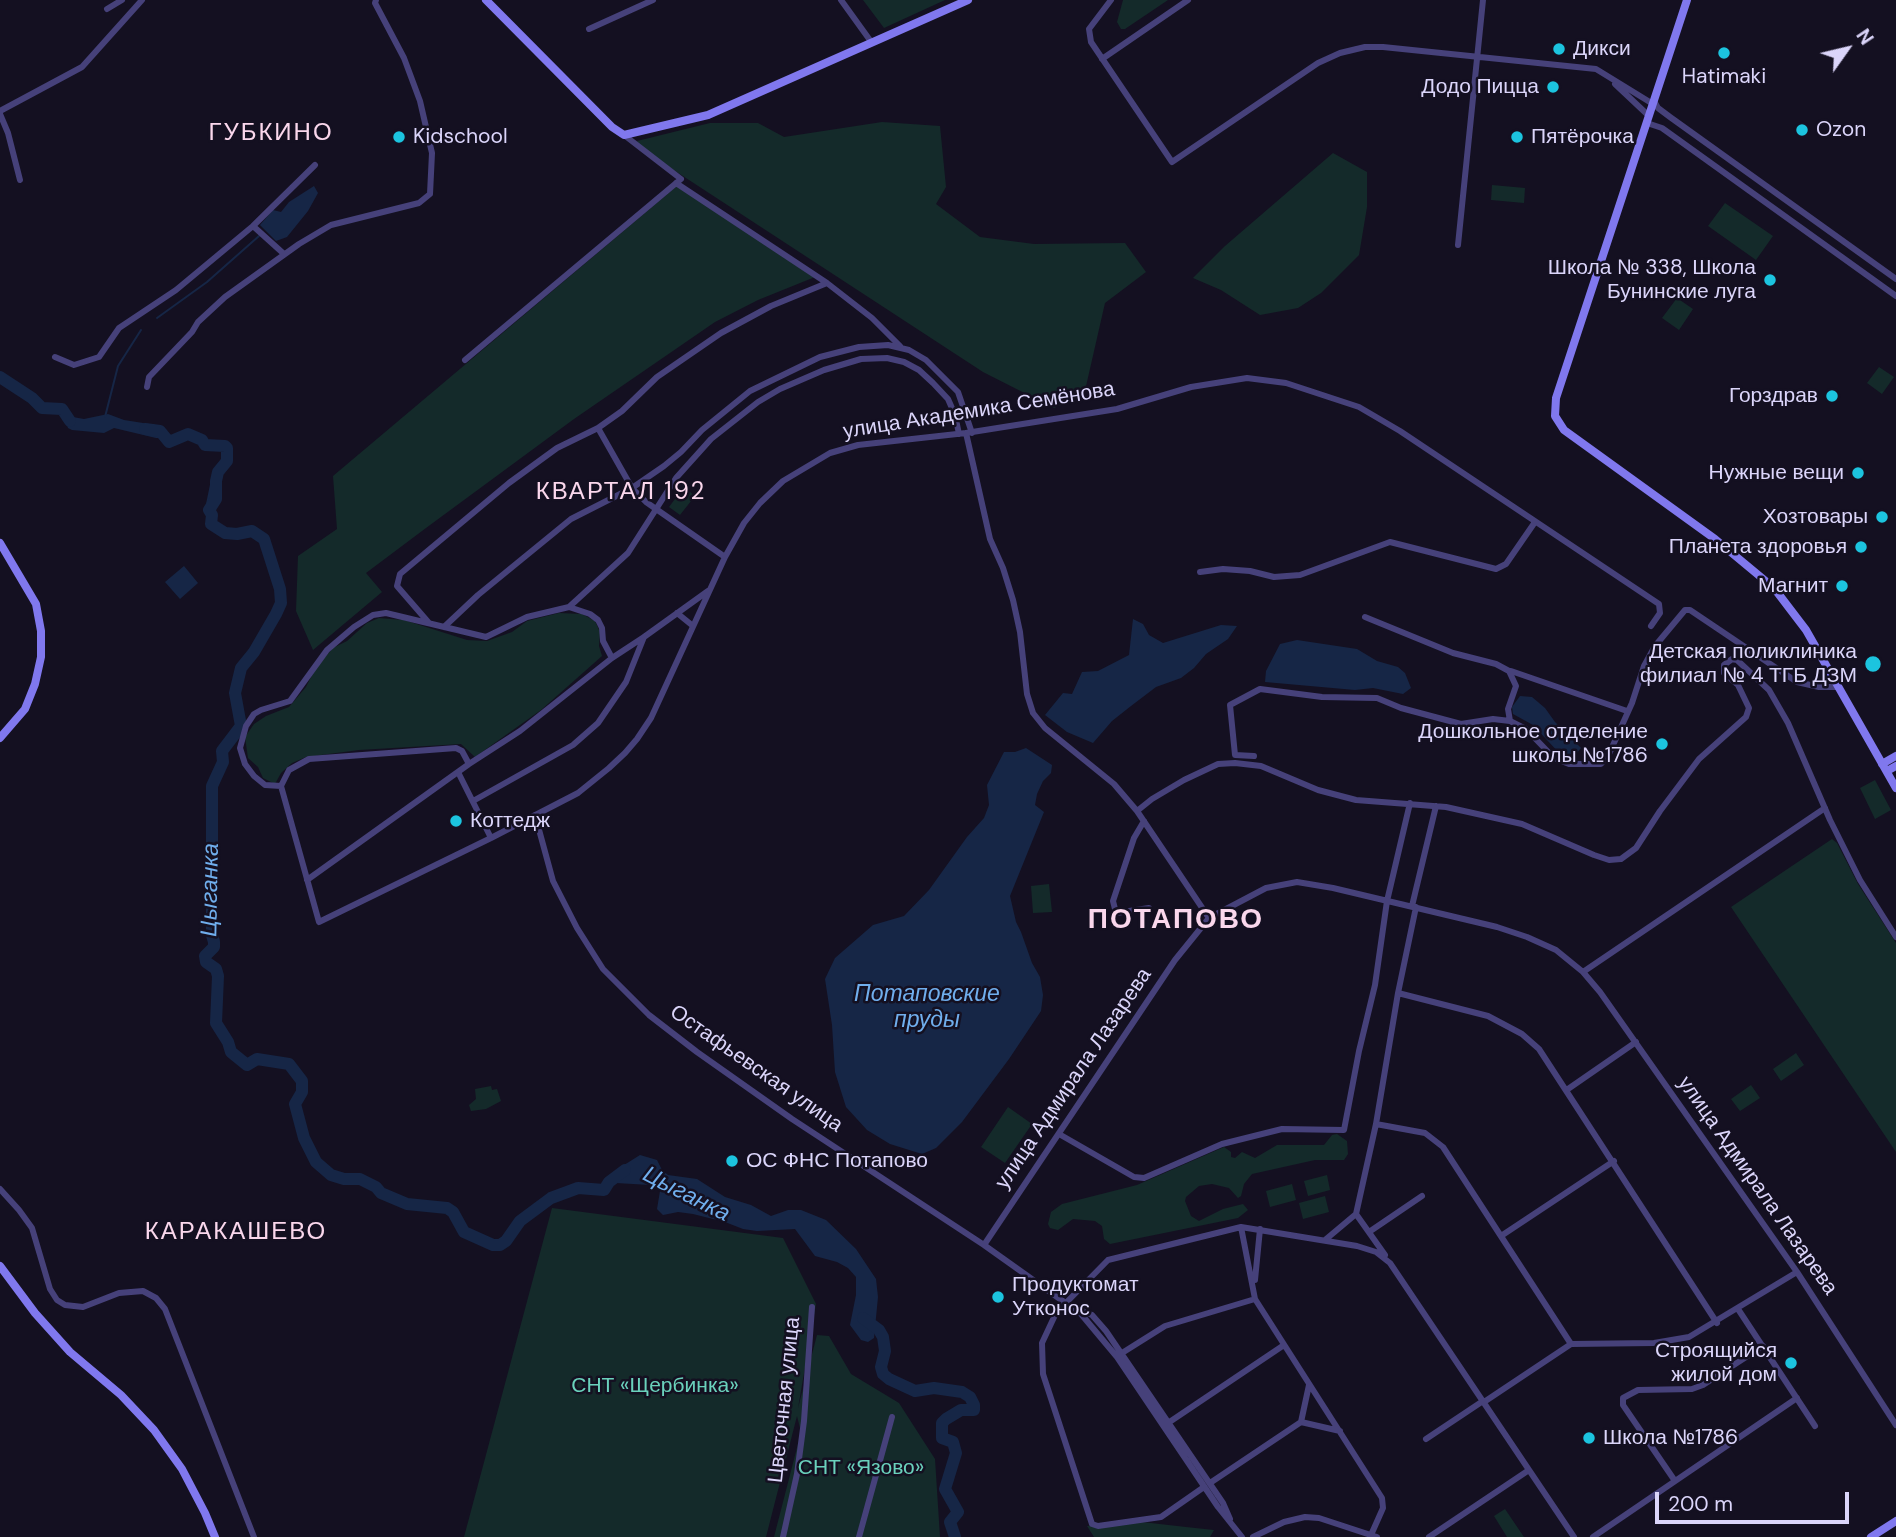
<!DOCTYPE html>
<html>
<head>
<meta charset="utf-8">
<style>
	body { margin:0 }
	#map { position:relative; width:1896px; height:1537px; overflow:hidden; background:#141021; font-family:"DM Sans",sans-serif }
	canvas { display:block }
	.north { position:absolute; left:1812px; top:14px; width:70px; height:70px; -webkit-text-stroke:5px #141021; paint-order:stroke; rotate:56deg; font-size:19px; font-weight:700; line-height:28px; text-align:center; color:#dbd5fa }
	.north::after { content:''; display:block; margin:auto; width:24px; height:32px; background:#dbd5fa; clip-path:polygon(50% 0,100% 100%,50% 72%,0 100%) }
	.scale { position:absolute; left:1655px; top:1492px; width:194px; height:32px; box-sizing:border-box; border:4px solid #dbd5fa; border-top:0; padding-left:9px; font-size:21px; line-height:24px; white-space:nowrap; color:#dbd5fa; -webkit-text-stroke:5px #141021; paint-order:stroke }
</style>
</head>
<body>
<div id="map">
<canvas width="1896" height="1537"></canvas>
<div class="north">N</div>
<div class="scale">200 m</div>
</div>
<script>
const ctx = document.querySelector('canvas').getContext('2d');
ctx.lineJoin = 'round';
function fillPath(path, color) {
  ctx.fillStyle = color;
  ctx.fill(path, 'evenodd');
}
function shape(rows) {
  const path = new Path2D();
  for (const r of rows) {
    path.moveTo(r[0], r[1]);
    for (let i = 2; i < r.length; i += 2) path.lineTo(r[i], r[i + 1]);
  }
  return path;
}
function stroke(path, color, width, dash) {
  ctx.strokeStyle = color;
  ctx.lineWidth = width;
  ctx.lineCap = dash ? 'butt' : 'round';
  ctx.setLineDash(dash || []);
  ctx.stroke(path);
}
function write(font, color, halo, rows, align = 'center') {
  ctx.font = font + ' "DM Sans",sans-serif';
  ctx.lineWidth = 5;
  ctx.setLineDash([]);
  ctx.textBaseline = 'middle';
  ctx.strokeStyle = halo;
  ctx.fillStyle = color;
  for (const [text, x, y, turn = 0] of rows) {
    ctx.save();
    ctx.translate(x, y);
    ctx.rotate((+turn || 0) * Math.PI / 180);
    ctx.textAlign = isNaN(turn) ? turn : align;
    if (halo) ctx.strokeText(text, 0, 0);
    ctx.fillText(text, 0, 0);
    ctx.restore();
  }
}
fillPath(shape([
	[863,0,945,0,884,28],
	[1123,0,1168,0,1125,29,1121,29,1117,22],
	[882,122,940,126,946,187,936,204,980,237,1034,244,1125,243,1146,272,1105,303,1084,395,1054,408,983,372,640,148,637,141,710,123,758,123,784,137],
	[1333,153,1367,172,1367,207,1359,255,1321,293,1298,308,1260,315,1221,290,1193,278,1225,246],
	[1492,185,1525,188,1524,203,1491,200],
	[677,186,815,277,758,300,715,322,574,419,426,528,366,573,382,592,313,650,296,611,298,556,337,529,333,476],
	[1725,203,1773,236,1756,260,1708,226],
	[1677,298,1693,309,1679,330,1662,318],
	[1879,367,1894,377,1882,394,1867,383],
	[684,487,695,496,680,515,669,507],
	[559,613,582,614,595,621,600,632,599,646,602,656,541,710,475,757,461,744,359,750,306,757,292,763,281,773,275,784,263,778,258,767,248,758,245,737,254,724,266,716,289,707,306,687,316,667,333,648,347,641,367,623,379,618,404,620,467,640,487,641,512,632,527,621],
	[1875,780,1891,810,1875,819,1860,788],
	[1832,839,1837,843,1858,884,1896,943,1896,1152,1731,907],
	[1049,884,1052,912,1033,913,1031,886],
	[1796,1053,1804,1065,1781,1081,1773,1069],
	[1751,1085,1760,1098,1740,1111,1731,1099],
	[491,1086,492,1090,497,1089,501,1101,486,1109,471,1111,469,1105,476,1099,475,1089],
	[1008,1107,1032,1124,1005,1163,981,1147],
	[1337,1134,1347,1141,1348,1154,1344,1160,1315,1160,1252,1174,1244,1184,1241,1196,1238,1198,1229,1188,1212,1184,1199,1186,1186,1197,1185,1201,1191,1216,1199,1221,1223,1209,1243,1204,1248,1210,1238,1218,1110,1244,1104,1239,1102,1226,1095,1221,1073,1219,1058,1230,1050,1228,1048,1224,1051,1212,1062,1204,1137,1185,1224,1147,1231,1152,1231,1157,1235,1158,1242,1152,1255,1158,1277,1145,1324,1145,1332,1135],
	[1327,1175,1330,1190,1308,1196,1304,1181],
	[1292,1184,1296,1200,1270,1207,1266,1191],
	[1325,1196,1329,1212,1303,1219,1299,1203],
	[552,1208,783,1238,816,1304,798,1408,817,1335,829,1336,851,1374,899,1403,935,1459,940,1537,774,1537,801,1432,797,1416,766,1537,464,1537],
	[1505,1509,1524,1537,1507,1537,1494,1516],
	[1133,1521,1186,1527,1214,1530,1210,1537,1094,1537,1087,1526]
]), '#142a2a');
fillPath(shape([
	[314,186,318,193,308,211,287,237,276,241,260,225,273,210,281,212,289,202],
	[62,409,67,416,84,419,108,414,124,420,162,426,159,438,156,438,114,428,104,433,72,430,68,428],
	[215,470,218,473,218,496,213,509,207,514,206,504,212,475],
	[184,566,198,583,180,599,165,582],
	[1133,619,1143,624,1149,635,1163,643,1221,625,1237,626,1228,639,1206,654,1194,668,1181,678,1156,687,1131,706,1112,721,1093,743,1067,732,1045,715,1063,693,1072,694,1082,672,1098,671,1129,655],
	[1297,640,1357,649,1377,661,1398,667,1405,673,1411,688,1403,694,1373,688,1355,690,1265,682,1266,671,1280,644],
	[1520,696,1532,697,1545,708,1555,722,1581,748,1572,759,1561,755,1533,725,1513,714,1512,707],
	[1026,748,1052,765,1051,773,1043,781,1037,794,1035,805,1044,812,1010,896,1016,922,1021,932,1032,963,1040,977,1043,995,1041,1011,1009,1059,962,1122,936,1148,922,1154,890,1144,867,1130,846,1107,835,1072,832,1025,825,979,835,958,873,925,904,916,929,890,967,837,984,818,989,805,987,785,1004,752,1015,752],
	[640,1155,657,1160,662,1170,668,1175,697,1179,725,1197,751,1205,771,1216,788,1210,801,1210,826,1220,856,1249,876,1279,878,1297,874,1338,868,1342,861,1340,850,1325,856,1295,856,1277,848,1268,837,1262,815,1256,795,1229,757,1231,743,1229,725,1222,693,1214,678,1212,663,1215,657,1209,660,1191,657,1188,650,1185,616,1183,613,1179,613,1172]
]), '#162646');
stroke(shape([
	[157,318,207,282,259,236],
	[105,417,118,366,141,330]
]), '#162646', 2);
stroke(shape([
	[0,377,32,398,42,408,62,409,70,421],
	[145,429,160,431,169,442,188,434,202,440,205,445,225,446,227,448,227,461,218,472,216,481,216,499,209,510,212,515,211,524,225,533,237,534,252,531,264,539,280,589,281,603,276,614,254,652,241,668,235,693,241,726,222,751,223,762,212,786,212,935,214,942,214,947,205,956,206,962,216,969,218,976,216,1023,228,1042,231,1052,247,1065,257,1059,289,1064,302,1081,302,1092,295,1104,304,1138,316,1162,331,1175,344,1179,360,1179,376,1187,381,1193,407,1204,447,1208,453,1212,464,1232,493,1245,500,1245,506,1241,520,1221,551,1198,578,1188,604,1190,609,1182,625,1170],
	[863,1318,879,1330,883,1337,885,1351,881,1367,883,1374,889,1379,915,1391,934,1388,962,1392,970,1397,974,1405,974,1410,961,1410,946,1419,942,1423,942,1438,953,1442,956,1453,945,1489,958,1512,950,1522,955,1537]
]), '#162646', 12);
stroke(shape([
	[841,0,872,43],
	[1111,0,1089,29,1091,42,1172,162,1318,63,1340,53,1365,47,1383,47,1596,69,1653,104],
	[107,9,122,0],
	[589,29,653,0],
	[1102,59,1188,0],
	[1615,84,1649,116],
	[1654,101,1658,108,1670,117,1896,279],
	[0,111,82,67,142,0],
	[0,114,8,133,20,180],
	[1647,123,1662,128,1896,296],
	[676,183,827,283,872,318,900,346],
	[253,226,284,254],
	[1458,245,1483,0],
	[55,357,74,365,99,357,119,328,176,290,253,226,315,165],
	[465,360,681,179,624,135],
	[147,387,149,377,192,332,198,322,225,297,299,244,331,225,419,203,430,194,432,153,420,101,404,58,375,3,376,0],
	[598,428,632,488,646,502,725,557],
	[966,433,990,539,1003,568,1013,600,1020,632,1027,694,1033,713,1045,728,1114,784,1137,811,1209,918],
	[1200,572,1223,569,1250,571,1274,577,1300,575,1390,542,1496,569,1506,564,1535,522],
	[569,607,628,553,676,478,711,439,758,402,780,389,824,370,861,359,887,358,904,362,919,370,933,383,948,399,955,415,959,434],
	[677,613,693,626],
	[1365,617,1453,653,1496,664,1509,671,1516,686,1508,709,1510,721,1526,729,1554,758,1569,764,1601,764,1609,754,1632,703,1644,666,1655,646,1685,610,1690,610,1797,682,1819,687,1838,687],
	[429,623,397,586,400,574,509,483,557,448,598,428,622,411,657,377,721,333,771,306,827,283],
	[444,627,478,595,571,519,632,488,664,466,681,452,702,430,750,391,820,357,859,347,888,345,909,350,926,360,958,392,972,433],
	[1511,671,1627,711],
	[1254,756,1235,755,1230,705,1260,689,1322,697,1377,698,1401,708,1461,724,1493,719,1510,721],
	[458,772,491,838,319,922,281,786,289,770,309,759,456,748,462,751,469,764],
	[281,786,265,785,254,776,245,764,240,748,246,726,254,714,261,710,290,701,327,650,354,627,373,615,386,613,486,637,527,617,569,607,590,614,598,620,602,628,603,641,612,658],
	[473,801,573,745,598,723,626,682,644,637,708,591],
	[1825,808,1583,972,1600,992,1797,1272,1896,1425],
	[1137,811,1152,799,1184,780,1218,764,1235,763,1261,766,1318,790,1356,800,1446,807,1522,824,1594,855,1609,860,1621,859,1636,848,1660,811,1699,759,1746,717,1749,708,1738,685,1724,673,1724,665,1732,659,1737,660,1769,690,1788,723,1830,820,1860,880,1896,937],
	[535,815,553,881,577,928,603,969,649,1015,697,1052,792,1119,984,1245,1081,1314,1117,1357,1218,1507,1242,1537],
	[1144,821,1134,838,1113,901,1116,913,1149,908],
	[491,838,578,793,609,768,625,753,637,739,651,718,725,557,744,523,760,503,783,481,830,453,858,445,966,433,1117,409,1191,387,1247,378,1286,383,1359,407,1400,431,1659,604,1660,613,1651,626],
	[307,880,469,764,520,731,612,658,644,637],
	[1412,906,1436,806],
	[1398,993,1488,1016,1522,1034,1539,1049,1717,1323],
	[1568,1089,1636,1042],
	[1376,1124,1425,1133,1443,1147,1571,1344],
	[1059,1134,1134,1177,1144,1178,1222,1144,1282,1129,1344,1130,1359,1051,1375,985,1387,901,1410,803],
	[0,1189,19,1210,32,1228,50,1289,57,1300,65,1305,83,1307,119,1293,143,1291,156,1298,165,1309,254,1537],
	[1356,1214,1385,1255],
	[1241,1227,1255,1299,1382,1498,1383,1508,1371,1535],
	[1369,1232,1422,1196],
	[1501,1236,1614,1161],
	[1325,1240,1356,1214,1376,1124,1398,993,1416,907],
	[984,1245,1175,960,1209,918,1266,888,1297,882,1333,888,1497,927,1527,937,1556,950,1583,972],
	[1255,1280,1260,1229],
	[1078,1309,1092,1315,1106,1331,1223,1503,1230,1519],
	[1738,1309,1815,1426],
	[1122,1353,1165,1326,1255,1299],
	[1484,1402,1571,1344,1654,1343,1689,1337,1797,1272],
	[1301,1422,1340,1431],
	[1168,1423,1284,1345],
	[1426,1439,1483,1401],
	[1675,1481,1623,1405,1623,1398,1638,1390,1692,1389,1703,1385,1763,1346],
	[1210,1483,1301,1422,1309,1385],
	[1204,1487,1161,1517,1098,1526,1092,1524,1043,1374,1042,1343,1056,1313,1108,1260,1241,1227,1357,1246,1376,1252,1390,1263,1574,1537],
	[783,1537,797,1474,804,1421,812,1307],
	[859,1537,892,1417],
	[1253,1537,1284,1522,1305,1517,1319,1518,1377,1537],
	[1429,1537,1529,1470],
	[1593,1537,1797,1398]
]), '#46417a', 6);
stroke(shape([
	[486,0,612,127,624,135,708,115,968,0],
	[1687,0,1556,398,1555,416,1564,430,1715,539,1774,588,1806,630,1896,788],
	[0,543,36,604,41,631,41,657,35,684,25,709,0,738],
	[1882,764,1896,756],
	[1887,771,1896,766],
	[0,1266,35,1313,70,1352,121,1395,154,1430,182,1469,205,1513,215,1537],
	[1871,1537,1896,1521]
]), '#8078ee', 8);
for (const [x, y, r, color] of [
	[1559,49,7,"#1cc4df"],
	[1724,53,7,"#1cc4df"],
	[1553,87,7,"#1cc4df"],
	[1802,130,7,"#1cc4df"],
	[399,137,7,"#1cc4df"],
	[1517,137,7,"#1cc4df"],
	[1770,280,7,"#1cc4df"],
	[1832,396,7,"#1cc4df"],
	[1858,473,7,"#1cc4df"],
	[1882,517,7,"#1cc4df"],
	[1861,547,7,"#1cc4df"],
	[1842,586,7,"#1cc4df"],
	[1873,664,9,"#1cc4df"],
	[1662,744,7,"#1cc4df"],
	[456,821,7,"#1cc4df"],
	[732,1161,7,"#1cc4df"],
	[998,1297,7,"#1cc4df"],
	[1791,1363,7,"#1cc4df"],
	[1589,1438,7,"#1cc4df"]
]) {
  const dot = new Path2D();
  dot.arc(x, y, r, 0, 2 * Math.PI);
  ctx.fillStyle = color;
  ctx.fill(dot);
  stroke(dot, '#141021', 2.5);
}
write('21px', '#dbd5fa', '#141021', [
	["Дикси",1573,49,"left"],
	["Hatimaki",1724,77,"center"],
	["Додо Пицца",1539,87],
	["Ozon",1816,130,"left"],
	["Kidschool",413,137,"left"],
	["Пятёрочка",1531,137,"left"],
	["Школа № 338, Школа",1756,268],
	["Бунинские луга",1756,292],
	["Горздрав",1818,396],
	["Нужные вещи",1844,473],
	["Хозтовары",1868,517],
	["Планета здоровья",1847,547],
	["Магнит",1828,586],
	["Детская поликлиника",1857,652],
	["филиал № 4 ТГБ ДЗМ",1857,676],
	["Дошкольное отделение",1648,732],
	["школы №1786",1648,756],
	["Коттедж",470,821,"left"],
	["ОС ФНС Потапово",746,1161,"left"],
	["Продуктомат",1012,1285,"left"],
	["Утконос",1012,1309,"left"],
	["Строящийся",1777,1351],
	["жилой дом",1777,1375],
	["Школа №1786",1603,1438,"left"]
], 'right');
write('21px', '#dbd5fa', '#141021', [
	["улица Академика Семёнова",979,411,-9],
	["Остафьевская улица",756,1069,35],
	["улица Адмирала Лазарева",1074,1079,-56],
	["улица Адмирала Лазарева",1757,1186,55],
	["Цветочная улица",785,1400,-84]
]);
write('21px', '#6ad1bc', '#141021', [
	["СНТ «Щербинка»",655,1386],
	["СНТ «Язово»",861,1468]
]);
write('italic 23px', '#70aeed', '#141021', [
	["Цыганка",211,890,-89],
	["Потаповские",927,995],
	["пруды",927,1021],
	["Цыганка",686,1195,27]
]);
ctx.letterSpacing = '2px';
write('24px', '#fad7ec', '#141021', [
	["ГУБКИНО",271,134],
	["КВАРТАЛ 192",621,493],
	["КАРАКАШЕВО",236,1233]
]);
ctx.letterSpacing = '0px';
ctx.letterSpacing = '2px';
write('bold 28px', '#fad7ec', '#141021', [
	["ПОТАПОВО",1176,921]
]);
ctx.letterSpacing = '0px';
</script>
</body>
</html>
